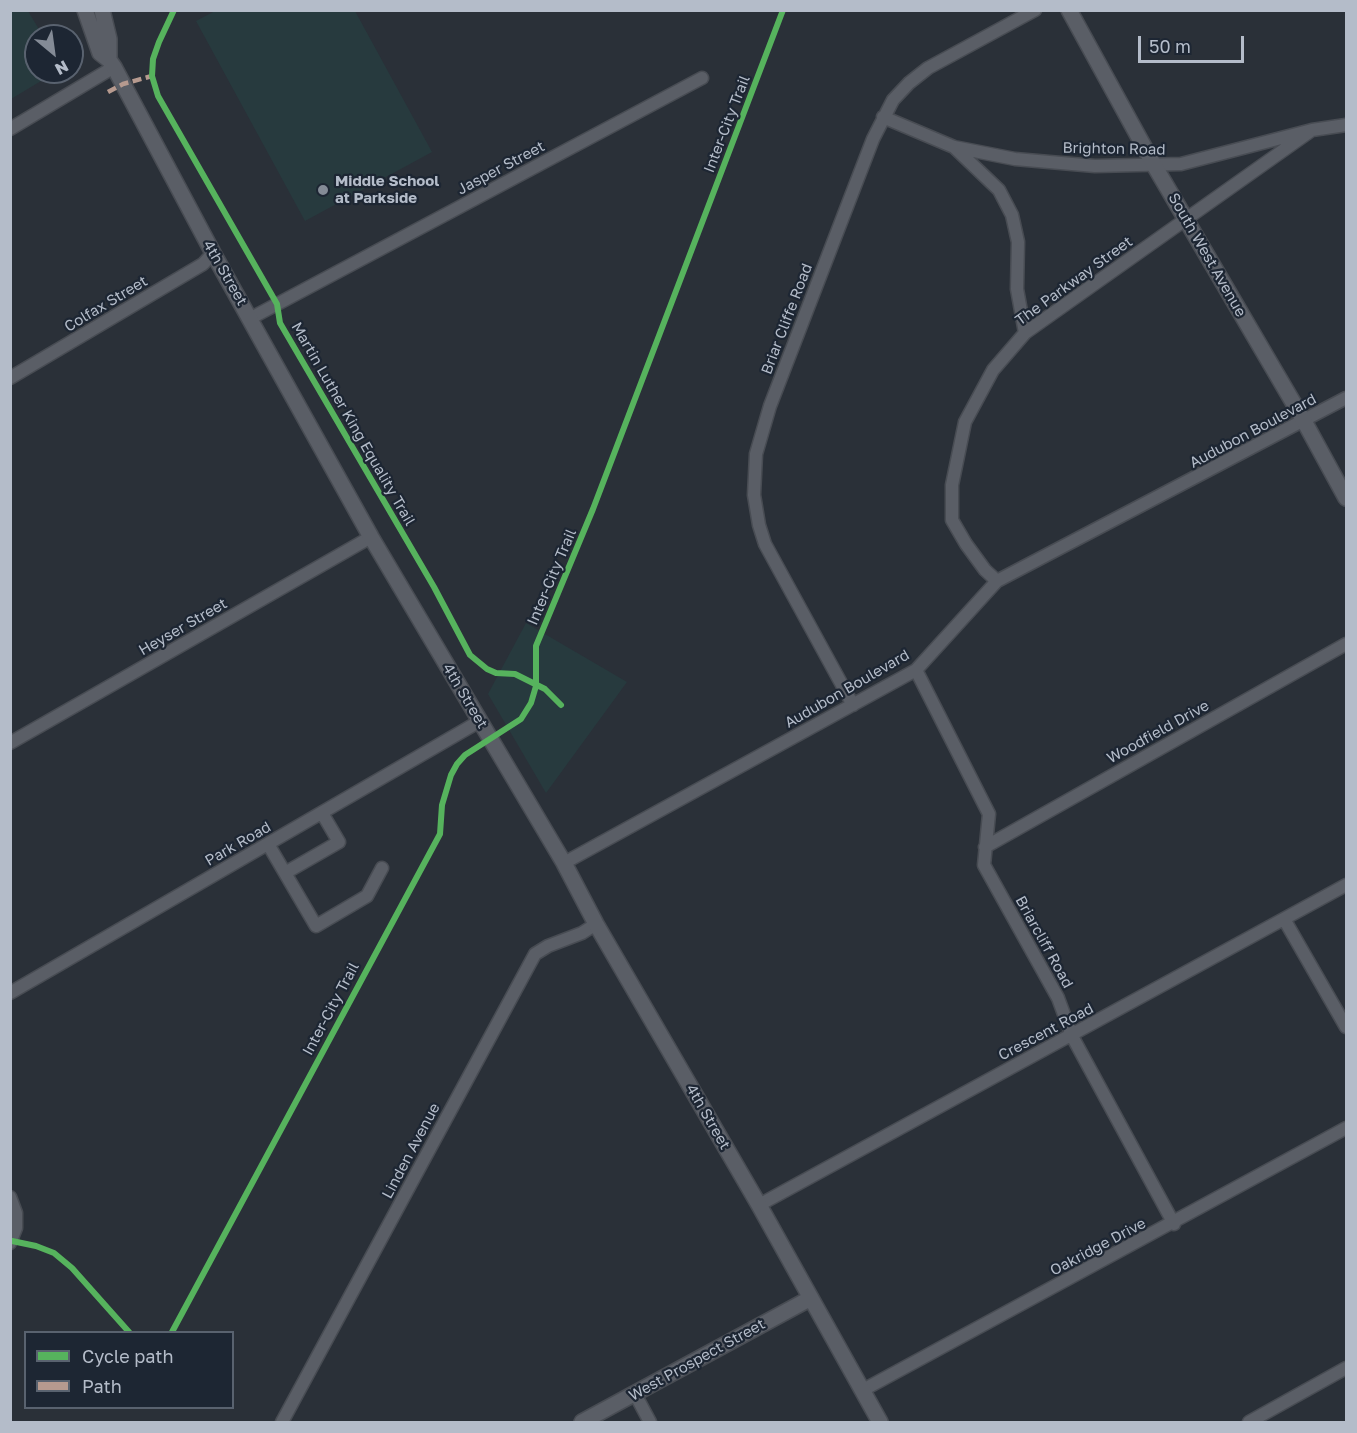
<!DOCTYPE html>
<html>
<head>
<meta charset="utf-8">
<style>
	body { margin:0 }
	#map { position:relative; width:1357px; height:1433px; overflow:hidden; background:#2a3038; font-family:"Golos Text",sans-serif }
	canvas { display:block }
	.frame { position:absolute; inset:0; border:12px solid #b4bcc9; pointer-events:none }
	.legend { position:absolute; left:24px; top:1331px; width:210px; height:78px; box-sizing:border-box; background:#1d2633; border:2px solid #59626f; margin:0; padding:8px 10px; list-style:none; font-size:18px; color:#b4bcc9 }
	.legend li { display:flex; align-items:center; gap:12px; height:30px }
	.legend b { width:30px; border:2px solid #59626f }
	.north { position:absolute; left:24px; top:24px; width:60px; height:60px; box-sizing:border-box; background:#1d2633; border:2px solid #59626f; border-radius:50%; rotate:151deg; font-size:16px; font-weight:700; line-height:24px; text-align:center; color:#b4bcc9 }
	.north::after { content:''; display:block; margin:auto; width:21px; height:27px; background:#848b96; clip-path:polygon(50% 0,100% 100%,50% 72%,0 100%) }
	.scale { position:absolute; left:1138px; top:36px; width:106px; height:27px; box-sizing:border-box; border:3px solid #b4bcc9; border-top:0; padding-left:8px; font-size:18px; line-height:21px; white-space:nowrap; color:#b4bcc9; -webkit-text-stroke:4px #1d2633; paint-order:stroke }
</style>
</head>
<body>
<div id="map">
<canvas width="1357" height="1433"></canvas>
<div class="frame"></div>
<ul class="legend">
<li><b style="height:8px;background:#56b35d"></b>Cycle path</li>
<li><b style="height:8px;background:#b69a8f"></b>Path</li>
</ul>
<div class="north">N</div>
<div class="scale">50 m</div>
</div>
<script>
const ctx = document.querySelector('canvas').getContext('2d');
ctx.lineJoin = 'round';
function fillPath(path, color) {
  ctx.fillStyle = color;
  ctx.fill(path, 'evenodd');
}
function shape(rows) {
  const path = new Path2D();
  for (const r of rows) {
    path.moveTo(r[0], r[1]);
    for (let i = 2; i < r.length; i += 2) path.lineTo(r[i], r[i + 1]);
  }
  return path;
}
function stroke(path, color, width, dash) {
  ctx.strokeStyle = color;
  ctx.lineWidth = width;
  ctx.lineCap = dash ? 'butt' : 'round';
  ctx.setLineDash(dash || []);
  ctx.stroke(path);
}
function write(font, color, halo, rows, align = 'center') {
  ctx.font = font + ' "Golos Text",sans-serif';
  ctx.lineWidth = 4.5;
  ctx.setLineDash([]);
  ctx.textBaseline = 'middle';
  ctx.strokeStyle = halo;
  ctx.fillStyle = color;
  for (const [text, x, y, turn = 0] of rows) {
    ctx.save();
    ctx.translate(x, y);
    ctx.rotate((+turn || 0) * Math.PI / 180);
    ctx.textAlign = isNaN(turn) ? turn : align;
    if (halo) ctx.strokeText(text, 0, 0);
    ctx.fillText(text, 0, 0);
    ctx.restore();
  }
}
fillPath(shape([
	[11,10,28,11,43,36,36,36,36,72,56,72,11,99],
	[215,11,355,11,432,152,305,221,196,21],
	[526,623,627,682,546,793,488,694]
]), '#273a3e');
const minor = shape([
	[883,117,954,147,1015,159,1095,166,1181,164,1312,130,1346,125],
	[10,129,114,67],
	[955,148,999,190,1012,215,1018,242,1017,289,1025,333],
	[251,318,702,78],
	[10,378,203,264,213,253],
	[997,581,985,570,966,544,952,520,952,485,965,422,993,370,1025,333,1312,130],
	[916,670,989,814,984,865,1058,998,1072,1036,1174,1224],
	[853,705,765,544,759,525,754,495,756,454,770,406,873,139,893,100,909,83,928,68,1035,10],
	[10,743,371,537],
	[268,844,316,926,367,896,382,868],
	[985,847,1346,644],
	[564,863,916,670,997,581,1346,398],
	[285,873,339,842,322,813],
	[1284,919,1346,1027],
	[10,993,480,721],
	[10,1197,16,1213,16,1228,10,1243],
	[759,1205,1346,885],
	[863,1390,1346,1128],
	[635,1394,650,1422],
	[282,1422,535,954,548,946,582,933,596,924],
	[1249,1422,1346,1368]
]);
const tertiary = shape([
	[85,10,100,53,109,60,114,67,213,253,371,537,564,863,596,924,759,1205,880,1422],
	[102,10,109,39,109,60],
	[1069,10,1154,165,1304,421,1346,498],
	[582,1422,811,1298]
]);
stroke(minor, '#484c53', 15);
stroke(tertiary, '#484c53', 18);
stroke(minor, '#5a5e66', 12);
stroke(tertiary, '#5a5e66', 15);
stroke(shape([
	[108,92,123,84,152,76]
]), '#b69a8f', 4.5, [9, 4.5]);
stroke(shape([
	[174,10,159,42,153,59,152,76,158,96,277,304,280,323,434,587,470,655,487,669,496,673,515,674,545,689,561,705],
	[12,1241,36,1246,54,1253,72,1268,129,1332],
	[172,1332,440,834,442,805,451,775,457,764,465,755,521,719,531,703,536,686,536,646,593,509,783,10]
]), '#56b35d', 6);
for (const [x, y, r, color] of [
	[323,190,6,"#848b96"]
]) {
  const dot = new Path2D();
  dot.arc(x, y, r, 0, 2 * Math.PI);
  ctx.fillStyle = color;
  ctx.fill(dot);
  stroke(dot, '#1d2633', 2);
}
write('15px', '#b4bcc9', '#1d2633', [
	["Inter-City Trail",727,124,-69],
	["Brighton Road",1114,149,1],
	["Jasper Street",501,168,-28],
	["South West Avenue",1207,255,60],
	["4th Street",225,273,60],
	["The Parkway Street",1074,281,-36],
	["Colfax Street",106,304,-31],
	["Briar Cliffe Road",787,319,-69],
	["Martin Luther King Equality Trail",353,424,60],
	["Audubon Boulevard",1253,431,-28],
	["Inter-City Trail",552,577,-67],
	["Heyser Street",183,627,-30],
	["Audubon Boulevard",847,689,-30],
	["4th Street",465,696,59],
	["Woodfield Drive",1158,732,-29],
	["Park Road",238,844,-30],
	["Briarcliff Road",1044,942,61],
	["Inter-City Trail",331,1009,-62],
	["Crescent Road",1046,1032,-28],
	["4th Street",708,1117,60],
	["Linden Avenue",411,1151,-62],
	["Oakridge Drive",1098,1247,-28],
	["West Prospect Street",697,1360,-29]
]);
write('bold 15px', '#b4bcc9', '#1d2633', [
	["Middle School",335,181],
	["at Parkside",335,198]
], 'left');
</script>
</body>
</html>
